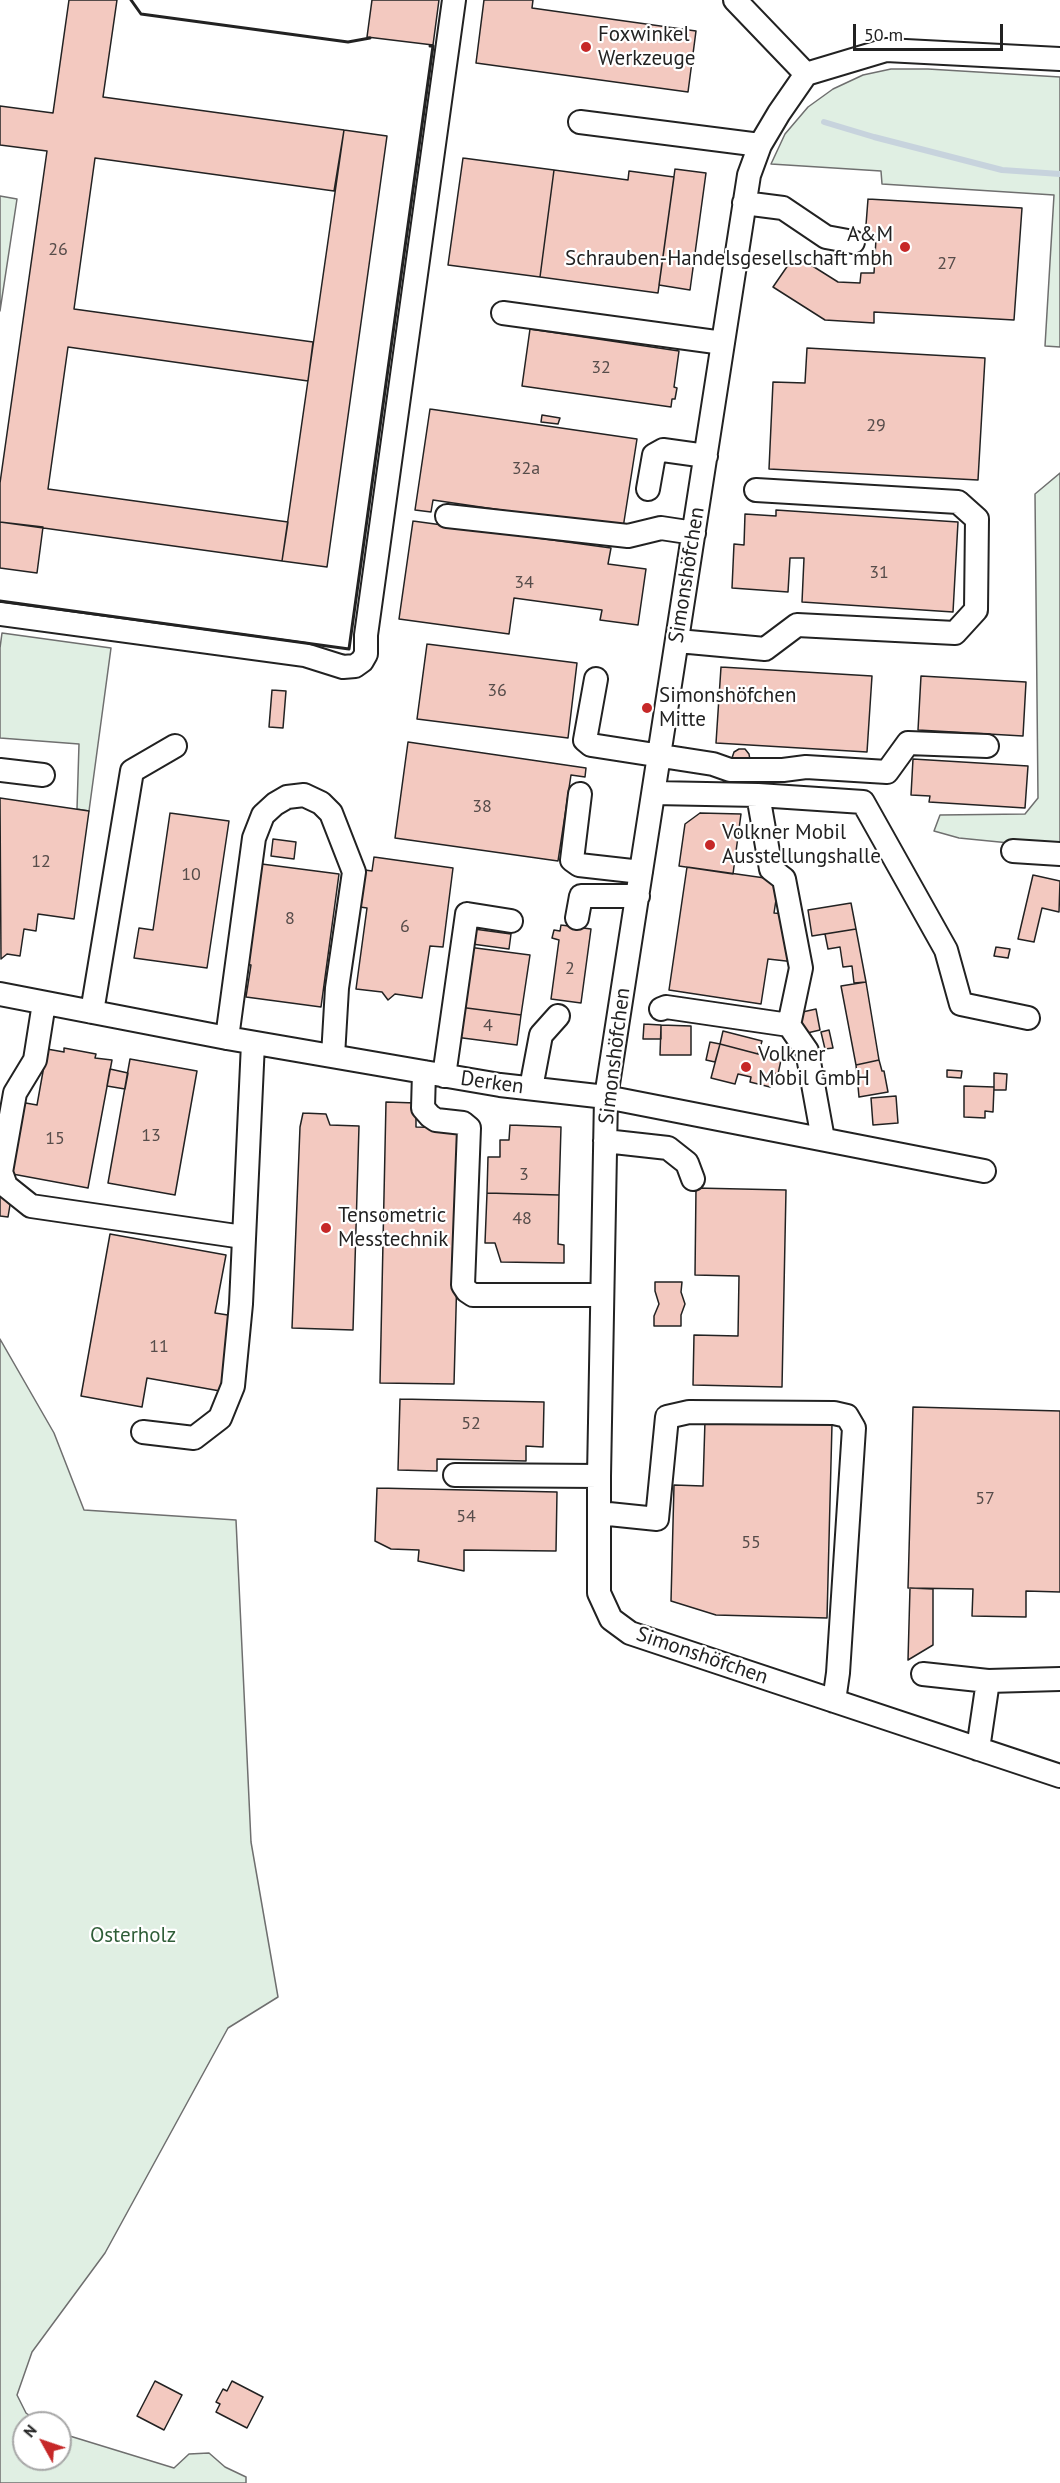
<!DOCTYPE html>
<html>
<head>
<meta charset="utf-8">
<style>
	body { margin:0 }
	#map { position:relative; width:1060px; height:2483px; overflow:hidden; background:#fff; font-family:"PT Sans",sans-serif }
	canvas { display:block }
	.north { position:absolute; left:12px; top:2411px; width:60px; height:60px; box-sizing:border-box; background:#fff; border:2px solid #a7a7a7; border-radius:50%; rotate:310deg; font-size:16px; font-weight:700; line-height:24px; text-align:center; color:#222 }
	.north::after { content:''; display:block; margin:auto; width:21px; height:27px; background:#c62828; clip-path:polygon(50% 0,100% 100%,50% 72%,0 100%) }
	.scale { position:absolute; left:853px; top:24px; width:150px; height:27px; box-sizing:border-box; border:3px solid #222; border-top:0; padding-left:8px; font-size:18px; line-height:21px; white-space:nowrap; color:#222; -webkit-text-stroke:4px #fff; paint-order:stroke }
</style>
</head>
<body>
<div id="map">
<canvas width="1060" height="2483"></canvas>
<div class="north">N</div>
<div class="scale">50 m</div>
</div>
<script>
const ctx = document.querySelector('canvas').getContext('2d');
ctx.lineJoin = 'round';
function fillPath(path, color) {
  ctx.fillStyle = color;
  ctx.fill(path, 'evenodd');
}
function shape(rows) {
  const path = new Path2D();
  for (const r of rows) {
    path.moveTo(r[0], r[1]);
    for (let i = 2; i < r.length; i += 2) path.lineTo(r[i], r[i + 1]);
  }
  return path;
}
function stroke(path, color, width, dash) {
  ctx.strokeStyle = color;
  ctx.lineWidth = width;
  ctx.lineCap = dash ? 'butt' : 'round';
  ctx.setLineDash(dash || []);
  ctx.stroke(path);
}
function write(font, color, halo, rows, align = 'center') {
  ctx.font = font + ' "PT Sans",sans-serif';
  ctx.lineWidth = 4.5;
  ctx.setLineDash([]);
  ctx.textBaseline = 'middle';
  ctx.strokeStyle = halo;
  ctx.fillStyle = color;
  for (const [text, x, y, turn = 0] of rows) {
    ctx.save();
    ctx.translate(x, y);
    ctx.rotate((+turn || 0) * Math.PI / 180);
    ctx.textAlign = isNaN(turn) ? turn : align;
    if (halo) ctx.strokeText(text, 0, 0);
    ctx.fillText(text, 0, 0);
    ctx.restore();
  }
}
const green = shape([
	[891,69,928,69,1060,77,1060,347,1045,346,1054,195,882,184,881,171,771,164,785,134,808,107,833,89,863,75,891,69],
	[0,196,17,199,0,311,0,196],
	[1060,473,1060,848,959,838,934,831,940,815,1025,814,1038,798,1035,494,1060,473],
	[2,633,111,648,89,811,77,809,79,744,0,738,0,648,2,633],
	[0,1339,54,1433,84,1510,236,1520,251,1842,278,1997,228,2028,105,2253,32,2352,17,2395,26,2413,39,2423,24,2423,24,2459,60,2459,60,2433,174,2468,189,2454,209,2453,225,2467,246,2477,246,2483,0,2483,0,1339]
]);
fillPath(green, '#e0efe3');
stroke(green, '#6f6f6f', 1.5);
stroke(shape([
	[824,122,874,137,1002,170,1060,174]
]), '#c7d3dd', 6);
const building = shape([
	[69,0,117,0,103,97,344,130,334,191,95,158,74,309,313,342,308,381,68,347,48,489,288,522,282,561,0,522,0,483,47,151,0,145,0,106,53,113,69,0],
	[372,0,439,0,433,45,367,37,372,0],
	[484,0,533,0,532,8,696,31,688,92,476,63,484,0],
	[344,130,387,136,327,567,282,561,344,130],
	[463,158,554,170,540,277,448,265,463,158],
	[675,169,706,173,690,290,659,285,675,169],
	[554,170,628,180,629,171,674,177,658,293,540,277,554,170],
	[868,199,1022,208,1014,320,874,312,874,323,825,320,773,287,795,255,838,282,860,283,861,273,874,273,876,239,865,238,868,199],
	[530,329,679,351,674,387,677,388,675,399,672,399,671,407,522,386,530,329],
	[807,348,985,358,978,480,769,469,773,382,805,383,807,348],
	[430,409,637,439,623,528,433,500,431,512,415,510,430,409],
	[542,415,560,418,558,424,541,422,542,415],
	[776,510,958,522,953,612,802,602,804,558,790,558,788,592,732,588,734,544,744,545,745,514,776,516,776,510],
	[413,521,611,548,608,564,646,569,638,625,600,620,602,610,514,598,509,634,399,619,413,521],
	[0,522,43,527,37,573,0,568,0,522],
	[427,644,577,663,568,738,417,719,427,644],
	[721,667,872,676,867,752,716,743,721,667],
	[921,676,1026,682,1023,736,918,730,921,676],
	[272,690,286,691,283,728,269,727,272,690],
	[408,742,586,768,585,777,571,775,558,861,395,838,408,742],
	[739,749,745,749,749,754,750,760,734,764,732,758,734,752,739,749],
	[913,759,1028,766,1025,808,929,802,930,796,911,795,913,759],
	[0,798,89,811,74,919,38,914,36,931,24,929,20,956,7,954,1,959,0,798],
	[170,813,229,821,207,968,134,958,139,928,153,930,170,813],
	[700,813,741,814,733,874,679,866,685,824,700,813],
	[273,839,296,842,294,859,271,856,273,839],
	[374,857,453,868,443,947,430,946,422,998,395,994,388,1000,382,992,356,989,367,908,360,907,365,870,372,871,374,857],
	[254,863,339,874,321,1007,246,997,251,965,240,963,254,863],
	[687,867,779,880,774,913,785,914,795,962,768,959,761,1004,669,990,687,867],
	[1033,875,1060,881,1059,912,1042,908,1034,942,1018,939,1033,875],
	[851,903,856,929,812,936,808,910,851,903],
	[561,925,591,929,581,1003,551,999,559,940,552,938,554,930,560,931,561,925],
	[474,929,511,934,509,949,472,944,474,929],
	[856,929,866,982,854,983,852,966,843,967,840,947,828,949,825,934,856,929],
	[468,947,530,955,521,1015,459,1007,468,947],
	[996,947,1010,949,1008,958,994,956,996,947],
	[866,982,879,1060,856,1065,841,986,866,982],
	[459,1007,521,1015,517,1045,455,1037,459,1007],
	[816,1009,820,1030,803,1034,798,1013,816,1009],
	[644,1024,661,1025,661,1039,643,1039,644,1024],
	[661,1025,691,1026,691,1055,660,1055,661,1025],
	[829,1030,833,1048,825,1049,821,1032,829,1030],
	[723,1031,762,1041,758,1054,720,1044,723,1031],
	[710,1042,720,1044,715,1062,706,1060,710,1042],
	[720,1044,781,1060,778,1074,773,1073,770,1087,750,1082,751,1077,738,1074,735,1084,711,1078,720,1044],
	[64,1048,96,1054,95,1058,112,1060,88,1188,7,1173,20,1102,37,1105,47,1049,64,1052,64,1048],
	[130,1059,197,1071,175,1195,108,1183,130,1059],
	[879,1060,882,1071,884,1071,888,1092,859,1097,856,1065,879,1060],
	[110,1069,128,1073,125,1089,107,1086,110,1069],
	[947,1070,962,1071,961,1078,947,1077,947,1070],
	[994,1073,1007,1074,1006,1090,994,1090,994,1073],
	[964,1086,994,1087,993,1112,985,1111,985,1118,964,1117,964,1086],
	[896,1096,898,1123,873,1125,871,1098,896,1096],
	[386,1102,416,1103,416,1127,461,1128,454,1384,380,1383,386,1102],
	[303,1113,326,1114,330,1125,359,1126,353,1330,292,1328,300,1127,303,1113],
	[510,1125,561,1127,559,1195,487,1193,488,1157,500,1157,500,1140,509,1140,510,1125],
	[696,1188,786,1190,782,1387,693,1385,694,1335,738,1336,739,1276,695,1275,696,1188],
	[487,1193,559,1195,558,1244,564,1245,564,1263,501,1262,495,1243,485,1243,487,1193],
	[0,1197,11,1199,8,1217,0,1216,0,1197],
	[110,1234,226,1255,215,1313,234,1316,220,1391,147,1378,142,1407,81,1396,110,1234],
	[655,1282,682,1282,681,1292,685,1304,681,1315,681,1326,654,1326,654,1316,659,1304,655,1291,655,1282],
	[400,1399,544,1402,543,1447,526,1446,526,1461,437,1459,437,1471,398,1470,400,1399],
	[913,1407,1060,1411,1060,1592,1026,1591,1026,1617,972,1616,973,1589,908,1588,913,1407],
	[705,1420,832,1424,827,1618,716,1615,671,1601,674,1485,703,1486,705,1420],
	[377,1488,557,1492,556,1551,464,1550,464,1571,418,1561,419,1550,391,1549,375,1541,377,1488],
	[910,1588,933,1589,933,1645,908,1660,910,1588],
	[155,2381,182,2395,164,2430,137,2416,155,2381],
	[232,2381,263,2397,247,2428,216,2412,220,2404,216,2402,223,2389,227,2391,232,2381]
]);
fillPath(building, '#f3c9c0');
stroke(building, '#222', 1.5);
const minor = shape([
	[735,0,806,74],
	[1060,59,886,50,806,74,779,113,760,145,749,175,606,1097,599,1476,599,1593,611,1619,630,1633,1060,1776],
	[580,122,760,145],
	[744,203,783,208,826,237,853,242],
	[503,313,723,343],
	[648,489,654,455,663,450,706,456],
	[447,516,628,536,661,528,694,533],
	[0,614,305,655,343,667,355,666,362,661,366,654,366,635,454,0],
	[678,641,765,649,797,625,955,633,976,610,977,519,958,502,756,490],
	[596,679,585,740,591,745,713,764,730,770,783,770,806,767,887,772,908,743,987,746],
	[0,770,43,775],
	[654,793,758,795,863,802,946,950,961,1004,1028,1018],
	[580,794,572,860,579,865,641,872],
	[758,795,771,869,784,879,801,968,789,1025],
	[1013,851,1060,854],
	[577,918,581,896,638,896],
	[0,994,227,1038,424,1072,500,1085,606,1097,984,1171],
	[44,1003,35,1060,15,1093,1,1172,6,1186,31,1206,243,1237],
	[661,1009,666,1007,789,1025,807,1051,823,1139],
	[92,1012,132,771,175,746],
	[227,1038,254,838,263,815,275,804,287,797,304,795,321,803,331,813,354,872,337,988,333,1056],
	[424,1072,423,1108,430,1116,436,1120,463,1123,469,1128,463,1285,467,1291,473,1295,602,1295],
	[444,1076,467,914,511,921],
	[531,1088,541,1035,558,1016],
	[605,1141,668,1148,687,1163,693,1179],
	[143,1432,194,1438,220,1418,233,1386,241,1304,253,1043],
	[455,1475,599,1476],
	[599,1513,657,1519,667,1417,689,1412,834,1413,847,1416,854,1428,838,1673,834,1701],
	[923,1674,988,1681],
	[978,1749,988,1681,1060,1679]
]);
stroke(minor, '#222', 26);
stroke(minor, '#fff', 22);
stroke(shape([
	[131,0,141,14,348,42,370,38],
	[0,601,349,649,433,46,430,46]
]), '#222', 3);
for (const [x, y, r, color] of [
	[586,47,6,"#c62828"],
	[905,247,6,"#c62828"],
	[647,708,6,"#c62828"],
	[710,845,6,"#c62828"],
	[746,1067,6,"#c62828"],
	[326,1228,6,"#c62828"]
]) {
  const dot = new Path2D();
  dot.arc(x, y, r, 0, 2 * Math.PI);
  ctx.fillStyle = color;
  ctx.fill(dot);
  stroke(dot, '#fff', 2);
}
write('18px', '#564c4a', null, [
	["26",58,250],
	["27",947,264],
	["32",601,368],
	["29",876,426],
	["32a",526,469],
	["31",879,573],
	["34",524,583],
	["36",497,691],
	["38",482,807],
	["12",41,862],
	["10",191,875],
	["8",290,919],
	["6",405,927],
	["2",570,969],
	["4",488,1026],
	["13",151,1136],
	["15",55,1139],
	["3",524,1175],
	["48",522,1219],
	["11",159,1347],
	["52",471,1424],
	["57",985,1499],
	["54",466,1517],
	["55",751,1543]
]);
write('21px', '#222', '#fff', [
	["Foxwinkel",598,35],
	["Werkzeuge",598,59],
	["A&M",893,235,"right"],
	["Schrauben-Handelsgesellschaft mbh",893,259,"right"],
	["Simonshöfchen",659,696],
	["Mitte",659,720],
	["Volkner Mobil",722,833],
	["Ausstellungshalle",722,857],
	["Volkner",758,1055],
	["Mobil GmbH",758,1079],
	["Tensometric",338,1216],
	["Messtechnik",338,1240]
], 'left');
write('21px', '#222', '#fff', [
	["Simonshöfchen",687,575,-81],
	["Simonshöfchen",615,1056,-83],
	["Derken",492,1083,8],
	["Simonshöfchen",702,1656,19]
]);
write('21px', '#2f5e38', '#fff', [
	["Osterholz",133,1936]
]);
</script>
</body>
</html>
